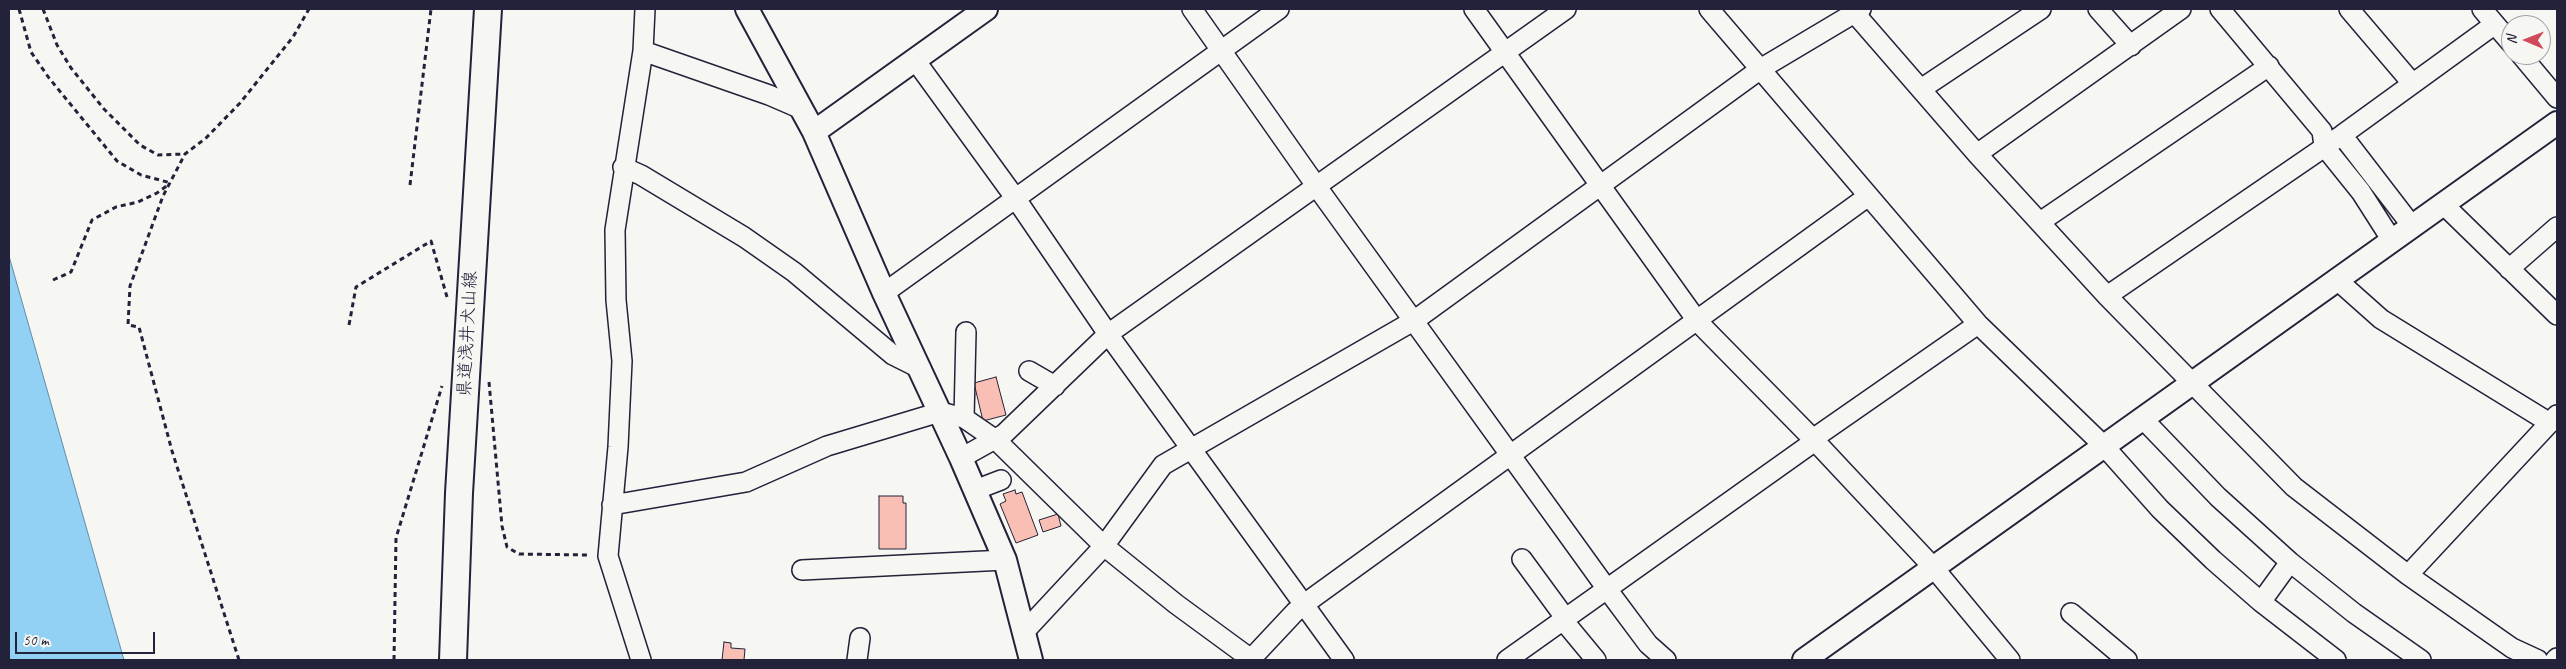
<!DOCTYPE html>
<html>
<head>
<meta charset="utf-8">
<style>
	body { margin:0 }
	#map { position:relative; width:2566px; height:669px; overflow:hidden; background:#f6f6f2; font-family:Caveat,sans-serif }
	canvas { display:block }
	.frame { position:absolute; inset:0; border:10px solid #22223b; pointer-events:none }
	.north { position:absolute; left:2501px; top:15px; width:50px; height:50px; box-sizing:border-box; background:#f6f6f2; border:1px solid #a1a1a9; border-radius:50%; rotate:271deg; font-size:14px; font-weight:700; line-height:20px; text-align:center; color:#22223b }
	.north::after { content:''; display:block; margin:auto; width:18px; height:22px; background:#d1495b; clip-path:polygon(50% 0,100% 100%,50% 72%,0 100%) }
	.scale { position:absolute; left:15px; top:632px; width:140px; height:22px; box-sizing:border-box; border:2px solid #22223b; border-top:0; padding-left:6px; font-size:15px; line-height:18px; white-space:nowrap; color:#22223b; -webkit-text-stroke:4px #f6f6f2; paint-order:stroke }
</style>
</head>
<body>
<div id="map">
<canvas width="2566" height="669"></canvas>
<div class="frame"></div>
<div class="north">N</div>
<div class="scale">50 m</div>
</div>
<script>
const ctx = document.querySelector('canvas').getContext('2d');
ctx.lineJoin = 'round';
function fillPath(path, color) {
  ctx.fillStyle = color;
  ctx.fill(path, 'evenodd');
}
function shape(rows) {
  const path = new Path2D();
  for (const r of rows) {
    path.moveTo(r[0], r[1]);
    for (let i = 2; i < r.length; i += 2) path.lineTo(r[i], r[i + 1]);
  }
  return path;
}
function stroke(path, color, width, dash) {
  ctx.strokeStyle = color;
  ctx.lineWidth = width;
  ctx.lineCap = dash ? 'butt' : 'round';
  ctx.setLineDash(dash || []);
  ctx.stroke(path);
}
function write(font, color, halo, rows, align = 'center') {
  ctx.font = font + ' Caveat,"Klee One",sans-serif';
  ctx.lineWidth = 4;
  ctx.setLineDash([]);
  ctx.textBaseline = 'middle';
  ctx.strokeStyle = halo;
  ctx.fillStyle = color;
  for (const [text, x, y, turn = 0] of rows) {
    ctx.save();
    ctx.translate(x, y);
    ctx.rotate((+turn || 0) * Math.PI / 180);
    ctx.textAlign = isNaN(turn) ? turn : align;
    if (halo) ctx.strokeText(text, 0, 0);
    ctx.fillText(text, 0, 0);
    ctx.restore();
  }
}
const water = shape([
	[9,256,124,660,9,660,9,256]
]);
fillPath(water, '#92d1f3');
stroke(water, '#658ba9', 1);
const building = shape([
	[996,377,1006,415,983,421,974,383,996,377],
	[1015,490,1016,494,1022,492,1038,535,1016,543,1000,504,1006,501,1003,494,1015,490],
	[879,496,903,496,903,503,906,503,906,549,879,549,879,496],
	[1058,514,1061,526,1043,532,1039,520,1058,514],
	[724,642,731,643,731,648,745,649,744,660,722,660,724,642]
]);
fillPath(building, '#fabfb4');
stroke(building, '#22223b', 1);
const minor = shape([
	[1192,9,1317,187,1607,589,1648,644,1666,660],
	[1474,9,1698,322,1815,441,1933,567,2010,660],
	[1709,9,1978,324,2104,446,2160,509,2213,560,2261,602,2336,660],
	[1851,9,1977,154,2107,296,2294,487,2408,575,2512,648,2538,660],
	[2098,9,2131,46],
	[2220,9,2322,131,2324,146,2361,192,2391,239],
	[2349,9,2412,83],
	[2482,9,2511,43],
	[643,51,769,95,799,108],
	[2521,55,2557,98],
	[915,60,1016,199,1108,334,1344,660],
	[1921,89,2041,9],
	[2342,135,2412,226],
	[1977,154,2181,9],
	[623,167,641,175,744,237,794,272,893,355,921,369],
	[2443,204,2557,315],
	[2040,222,2269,66],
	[2509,269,2557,227],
	[2336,279,2381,319,2550,423],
	[884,293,1279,9],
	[2107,296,2342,135,2495,24],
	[1029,371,1055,386],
	[964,418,966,332],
	[2143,419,2218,497,2290,562,2354,613,2421,660],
	[961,458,1004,434,1108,334,1566,9],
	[975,490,1001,480],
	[612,505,746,482,827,446,940,412,964,418,996,440,1104,546,1176,604,1251,659],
	[1522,559,1566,619,1567,625,1596,660],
	[802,570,1005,560],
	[2408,575,2557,415],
	[2261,602,2290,562],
	[2071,613,2127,660],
	[1025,631,1104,546,1163,465,1415,320,1762,68,1861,9],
	[641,660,608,556,618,447,622,361,616,300,615,230,643,51,645,9],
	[857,660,860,638],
	[1250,660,1295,612,1314,597,1867,197],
	[1507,660,1815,441,1817,436,1978,324],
	[2555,660,2557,658]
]);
const tertiary = shape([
	[747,9,814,132,884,293,961,458,1005,560,1031,660],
	[814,132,986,9],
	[1804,660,2557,123]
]);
const secondary = shape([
	[453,660,459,493,488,9]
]);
stroke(minor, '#22223b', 22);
stroke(tertiary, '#22223b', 26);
stroke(secondary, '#22223b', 30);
stroke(shape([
	[19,9,31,52,49,78,117,161,141,175,171,183],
	[43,9,57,45,71,68,104,109,140,145,158,155,185,154],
	[410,185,431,9],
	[53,280,71,272,92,220,116,207,138,202,157,193,168,185],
	[349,325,356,287,431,241,447,297],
	[489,382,502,526,507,547,519,554,590,555],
	[239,660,172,451,139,327,128,325,130,286,163,196,185,154,206,138,240,103,293,37,309,9],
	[394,660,396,538,442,386]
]), '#22223b', 3, [5, 4]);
stroke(minor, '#f6f6f2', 19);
stroke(tertiary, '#f6f6f2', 22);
stroke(secondary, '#f6f6f2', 26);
write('18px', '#22223b', '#f6f6f2', [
	["県道浅井犬山線",468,334,-87]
]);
</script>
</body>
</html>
